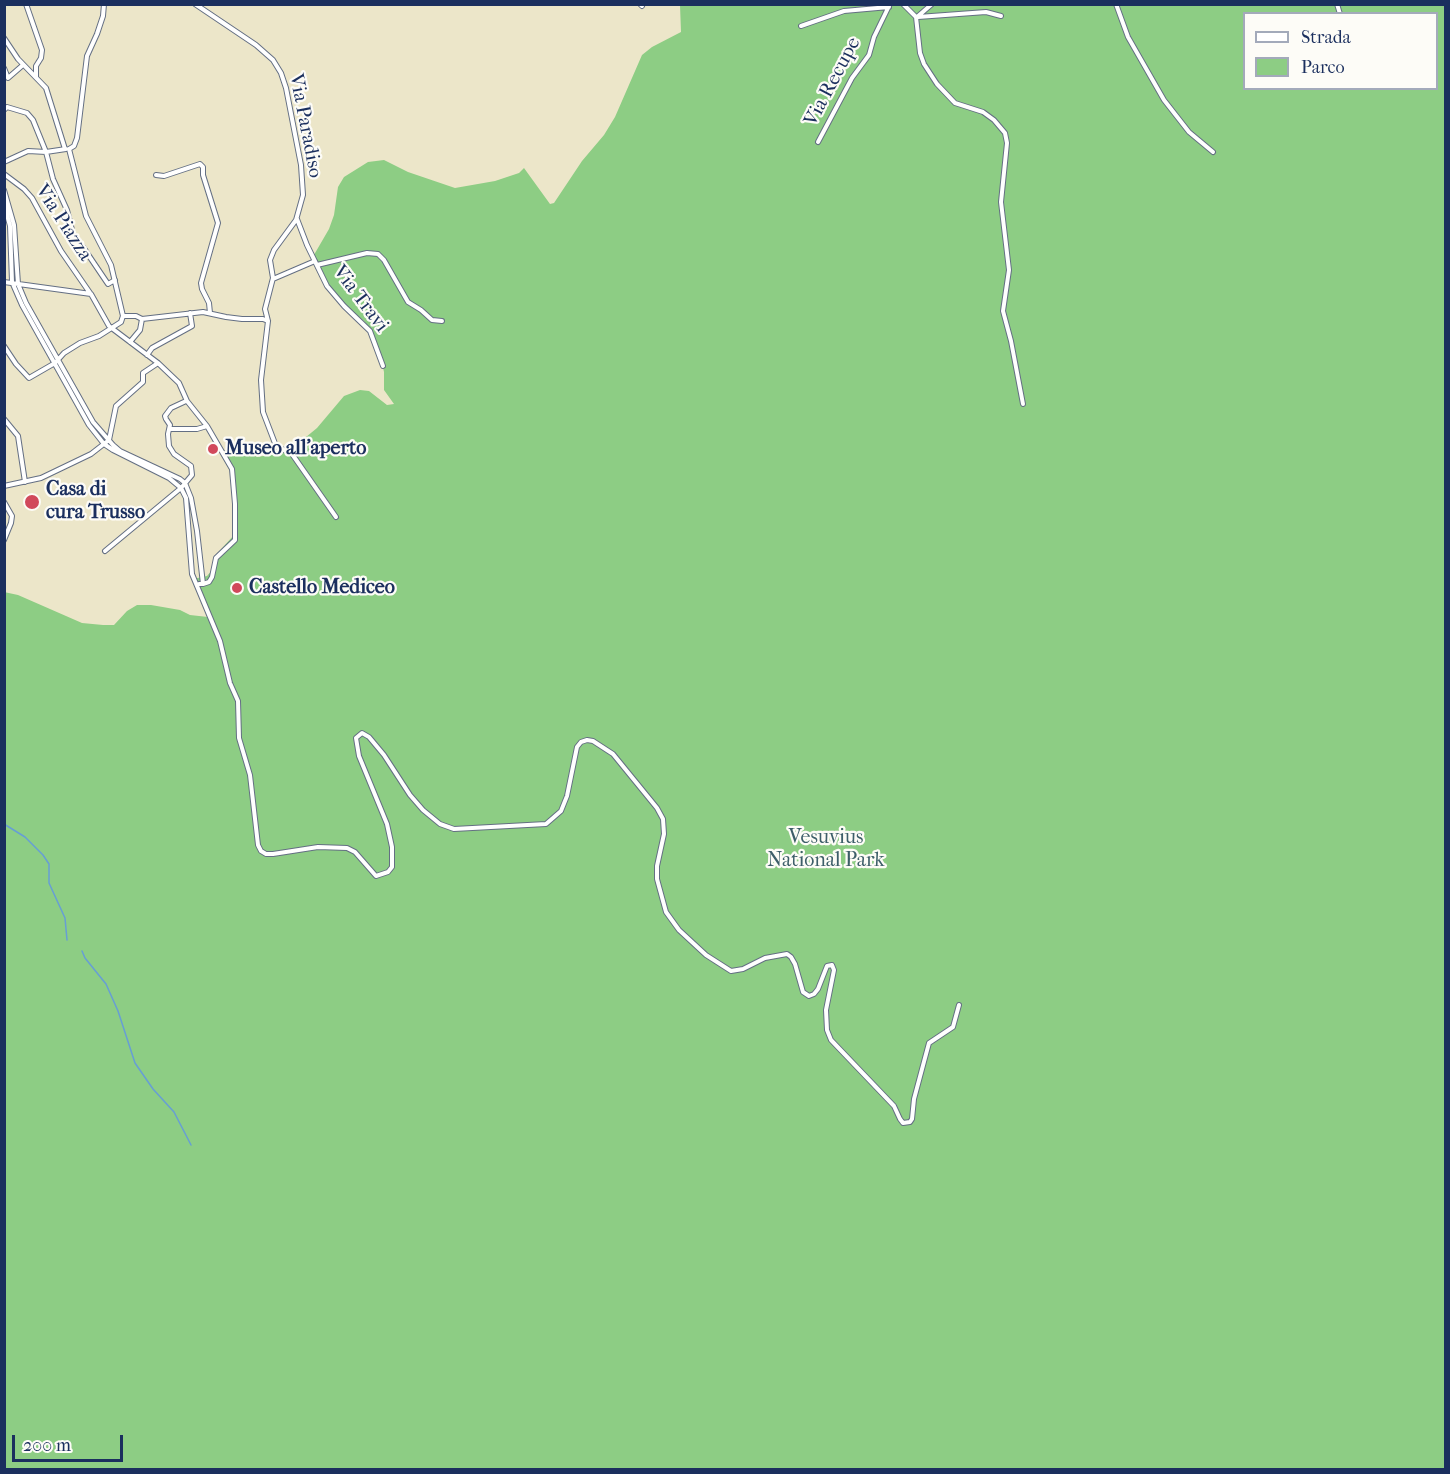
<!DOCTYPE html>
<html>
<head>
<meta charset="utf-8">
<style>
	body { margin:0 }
	#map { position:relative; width:1450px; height:1474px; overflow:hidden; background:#ece6c9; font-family:"IM FELL French Canon",serif }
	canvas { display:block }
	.frame { position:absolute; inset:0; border:6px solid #1b2f5e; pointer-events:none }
	.legend { position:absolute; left:1243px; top:12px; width:195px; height:78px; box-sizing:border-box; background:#fdfcf7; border:2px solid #a3aaba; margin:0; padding:8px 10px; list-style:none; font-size:18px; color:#1b2f5e }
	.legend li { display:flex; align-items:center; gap:12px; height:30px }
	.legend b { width:30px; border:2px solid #a3aaba }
	.scale { position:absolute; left:12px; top:1435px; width:111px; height:27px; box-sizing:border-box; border:3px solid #1b2f5e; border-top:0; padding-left:8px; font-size:18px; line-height:21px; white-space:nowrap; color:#1b2f5e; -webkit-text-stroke:4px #fdfcf7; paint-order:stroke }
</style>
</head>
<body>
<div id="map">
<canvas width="1450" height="1474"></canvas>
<div class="frame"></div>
<ul class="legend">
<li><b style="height:8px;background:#fff"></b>Strada</li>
<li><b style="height:16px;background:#8dcd84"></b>Parco</li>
</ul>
<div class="scale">200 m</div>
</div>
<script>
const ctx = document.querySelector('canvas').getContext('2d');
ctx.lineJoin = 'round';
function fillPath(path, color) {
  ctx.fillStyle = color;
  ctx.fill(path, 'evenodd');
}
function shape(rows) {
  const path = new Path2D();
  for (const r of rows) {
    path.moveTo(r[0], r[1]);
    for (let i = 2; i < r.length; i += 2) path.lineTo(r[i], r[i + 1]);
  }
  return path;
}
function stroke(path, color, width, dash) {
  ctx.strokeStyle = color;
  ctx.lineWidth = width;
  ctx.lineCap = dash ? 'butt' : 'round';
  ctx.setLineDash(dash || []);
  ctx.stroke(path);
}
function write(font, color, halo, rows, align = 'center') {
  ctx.font = font + ' "IM FELL French Canon",serif';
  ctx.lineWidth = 4.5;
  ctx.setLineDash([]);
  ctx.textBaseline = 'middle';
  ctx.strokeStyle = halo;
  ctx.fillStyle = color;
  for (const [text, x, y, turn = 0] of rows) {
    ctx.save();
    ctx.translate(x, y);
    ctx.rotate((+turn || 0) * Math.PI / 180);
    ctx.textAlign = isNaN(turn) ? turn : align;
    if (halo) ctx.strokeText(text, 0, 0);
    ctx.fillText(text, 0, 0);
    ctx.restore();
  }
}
fillPath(shape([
	[680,5,1445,5,1445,1469,5,1469,4,592,18,595,82,623,103,625,114,625,127,611,137,605,151,605,180,610,190,615,208,617,193,579,207,576,213,569,214,557,234,535,234,500,230,471,221,455,246,451,257,457,275,454,282,451,289,451,317,428,344,396,360,390,369,391,387,405,394,404,384,390,384,372,380,354,369,328,364,321,352,311,347,311,329,292,311,260,329,229,334,215,338,187,344,177,368,162,384,160,408,172,455,188,495,181,519,173,524,168,550,204,554,203,582,161,604,135,615,117,642,55,652,47,681,32],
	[1244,14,1436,14,1436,88,1244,88]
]), '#8dcd84');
stroke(shape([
	[4,824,25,837,43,855,49,864,49,883,65,918,67,940],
	[82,951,85,958,106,984,118,1011,135,1063,153,1089,174,1112,191,1145]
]), '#679ed5', 1.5);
const minor = shape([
	[26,4,42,50,41,58,36,66,36,77],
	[195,4,256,45,273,60,281,73,286,88,301,165,303,195,296,220,274,250,270,260,273,278,265,309,268,321,261,380,263,412,276,446,292,454,336,517],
	[640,4,642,6],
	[903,4,916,17,920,53,924,64,937,84,955,103,983,112,994,120,1005,133,1007,143,1001,202,1009,270,1003,311,1011,341,1023,404],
	[1116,4,1128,37,1164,100,1189,132,1213,152],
	[1337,4,1340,14],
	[917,17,932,4],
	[918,17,986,12,1001,16],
	[801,26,844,11,889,7],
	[4,38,18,59,46,88,65,149],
	[4,68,8,78,23,65],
	[4,110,7,107,27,113,33,120,46,152,53,179,67,210,75,242,83,247,108,284,115,280],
	[818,142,852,78,869,55,874,37,890,4],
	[69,149,86,216,111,265,123,316],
	[69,149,74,146,77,138,87,56,97,34,103,16,104,4],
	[4,162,28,151,46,152,66,149],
	[4,174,24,189,32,198,61,251,90,293],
	[156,175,164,176,200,164,203,167,203,175,218,223,201,283,202,289,209,303,210,313],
	[4,190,14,225,18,284,26,303,93,422,113,445,120,451,180,479,185,483,191,498,197,531,203,584,199,584],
	[4,204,10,226,12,282,22,305,89,425,104,444,113,450,169,478,181,488,186,498,192,574,220,641,230,683,238,701,239,738,250,775,258,845,261,851,266,854,273,854,318,847,347,848,355,852,376,876,388,872,392,867,392,847,387,824,359,756,356,738,362,733,369,737,384,755,410,795,423,810,440,824,454,829,546,824,561,811,567,796,577,747,581,742,587,740,593,741,613,754,657,808,663,819,664,834,657,866,657,879,666,912,679,930,706,955,731,971,743,969,765,958,787,954,791,957,795,964,803,992,809,996,814,994,818,989,827,966,832,965,834,970,826,1010,827,1030,831,1040,894,1106,900,1119,903,1123,910,1122,912,1119,914,1099,929,1043,953,1027,959,1005],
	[297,219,307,245,327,286,344,306,370,331,383,366],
	[317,265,367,253,378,254,384,260,408,302,421,310,432,320,442,321],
	[273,279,315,261],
	[4,282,91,294,109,326,158,363,179,383,187,401,207,426,232,469,235,504,235,540,216,558,212,577,209,582,203,584],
	[123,316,136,316,142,319,203,312,226,317,242,319,263,319,268,321],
	[130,342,140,330,142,319],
	[4,346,16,364,29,378,55,363,64,353,80,343,99,336,121,322,123,316],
	[147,355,152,348,192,326,190,313],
	[4,419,18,436,25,482],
	[170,429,197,429,207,426],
	[4,486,41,478,91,454,109,440,116,406,143,382,143,373,158,363],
	[4,502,12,516,11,523,4,540],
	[105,551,181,488,192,475,191,466,174,454,169,446,168,434,170,425,166,419,165,416,171,408,186,401]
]);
stroke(minor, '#646f83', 6);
stroke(minor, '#fff', 4);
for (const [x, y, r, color] of [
	[213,449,6,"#d1495b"],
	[32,502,8,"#d1495b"],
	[237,588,6,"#d1495b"]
]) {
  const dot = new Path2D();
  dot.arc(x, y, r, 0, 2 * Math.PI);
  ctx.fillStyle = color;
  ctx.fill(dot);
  stroke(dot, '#fdfcf7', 2);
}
write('20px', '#1b2f5e', '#fdfcf7', [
	["Via Recupe",833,82,-62],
	["Via Paradiso",305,126,79],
	["Via Piazza",63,223,57],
	["Via Travi",360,299,53]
]);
write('bold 20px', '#1b2f5e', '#fdfcf7', [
	["Museo all'aperto",225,449],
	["Casa di",46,490],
	["cura Trusso",46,513],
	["Castello Mediceo",249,588]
], 'left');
write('20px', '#3d5e69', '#fdfcf7', [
	["Vesuvius",826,838],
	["National Park",826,861]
]);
</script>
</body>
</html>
